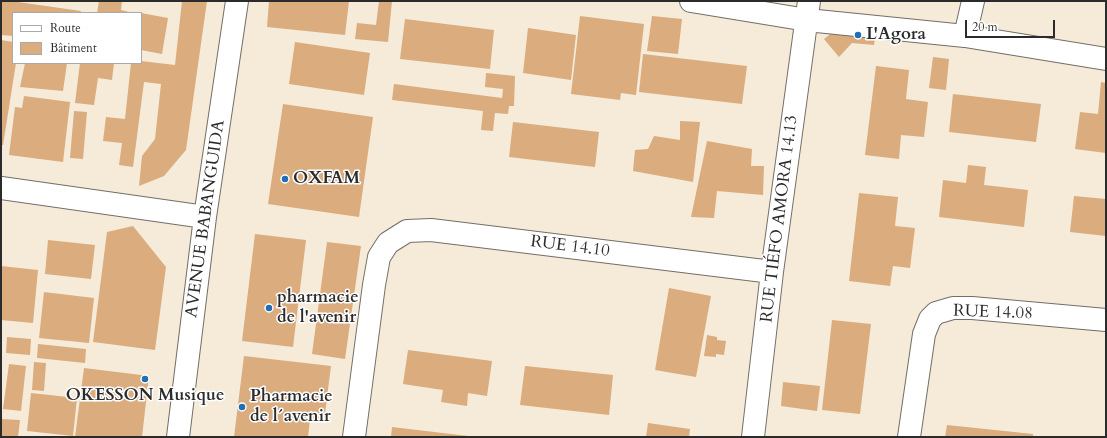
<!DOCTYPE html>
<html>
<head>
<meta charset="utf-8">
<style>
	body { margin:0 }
	#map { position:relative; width:1107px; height:438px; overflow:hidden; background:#f5ebd8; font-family:Cardo,serif }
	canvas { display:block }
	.frame { position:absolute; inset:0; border:2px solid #2b2b2b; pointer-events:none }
	.legend { position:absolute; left:12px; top:12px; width:130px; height:52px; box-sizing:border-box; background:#fff; border:1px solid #aaa; margin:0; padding:5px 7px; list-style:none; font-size:12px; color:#2b2b2b }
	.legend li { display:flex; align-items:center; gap:8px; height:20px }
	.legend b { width:20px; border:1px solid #aaa }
	.scale { position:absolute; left:965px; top:20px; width:90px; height:18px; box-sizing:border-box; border:2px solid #2b2b2b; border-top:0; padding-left:5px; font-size:12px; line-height:14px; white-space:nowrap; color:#2b2b2b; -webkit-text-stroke:3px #fff; paint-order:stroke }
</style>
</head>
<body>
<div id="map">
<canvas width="1107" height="438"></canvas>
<div class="frame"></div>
<ul class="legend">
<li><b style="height:5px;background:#fff"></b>Route</li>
<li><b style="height:11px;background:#daac7e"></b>Bâtiment</li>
</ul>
<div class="scale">20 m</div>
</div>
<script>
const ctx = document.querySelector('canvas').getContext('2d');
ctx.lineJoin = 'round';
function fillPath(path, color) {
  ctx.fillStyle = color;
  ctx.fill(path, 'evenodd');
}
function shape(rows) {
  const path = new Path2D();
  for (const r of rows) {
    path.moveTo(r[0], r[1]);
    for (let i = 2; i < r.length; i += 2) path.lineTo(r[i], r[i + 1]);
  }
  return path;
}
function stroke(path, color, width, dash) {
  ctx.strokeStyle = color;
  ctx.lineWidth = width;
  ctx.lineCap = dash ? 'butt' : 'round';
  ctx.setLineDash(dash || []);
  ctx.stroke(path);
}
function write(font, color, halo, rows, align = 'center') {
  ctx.font = font + ' Cardo,serif';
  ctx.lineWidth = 3;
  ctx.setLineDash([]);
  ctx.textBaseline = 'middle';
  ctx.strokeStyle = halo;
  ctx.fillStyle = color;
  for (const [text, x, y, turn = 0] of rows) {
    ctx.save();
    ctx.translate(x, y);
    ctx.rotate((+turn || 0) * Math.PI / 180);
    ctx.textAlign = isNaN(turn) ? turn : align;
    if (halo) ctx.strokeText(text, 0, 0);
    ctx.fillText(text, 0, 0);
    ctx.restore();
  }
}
fillPath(shape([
	[1,1,11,1,81,11,80,13,13,13,13,36,1,35],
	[99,1,122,1,121,10,133,13,97,13],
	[182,1,207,1,186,150,164,176,139,186,142,156,155,139,161,84,144,82,133,167,119,165,122,143,103,141,106,117,125,119,131,63,141,63,141,61,175,65],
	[269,1,349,1,345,35,267,27],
	[379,1,392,1,388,42,355,39,357,23,376,25],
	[141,13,168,18,162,54,141,50],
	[580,16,644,24,636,95,621,93,620,100,571,94],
	[652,16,682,19,678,54,647,51],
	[405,19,494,30,490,69,400,59],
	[839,27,876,31,874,45,852,43,839,57,824,39],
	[528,28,576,35,571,80,523,73],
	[1,40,13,42,13,63,16,63,3,145,1,145],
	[295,42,370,53,364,95,289,84],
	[643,54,747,66,742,104,639,92],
	[933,57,949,59,946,90,929,88],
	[25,63,67,63,63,91,20,87],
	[80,63,114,63,112,80,98,78,94,105,75,103],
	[876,66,909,70,906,99,928,102,924,137,901,135,899,159,865,155],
	[486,73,515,76,514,106,509,106,508,114,495,113,493,131,481,130,483,111,392,100,394,84,502,98,503,89,485,87],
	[1101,82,1106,83,1106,153,1075,149,1080,112,1098,114],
	[953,94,1041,104,1036,142,949,132],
	[24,96,70,102,63,162,9,155,15,107,22,108],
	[283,104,373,117,359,217,268,204],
	[74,111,87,112,83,159,70,158],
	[680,121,700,122,693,182,633,171,635,150,648,149,654,136,680,140],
	[513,122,599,132,595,167,509,157],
	[707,141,752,149,751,166,764,166,763,195,717,191,714,218,691,217],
	[968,165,986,167,984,185,1028,190,1024,227,939,217,943,180,966,183],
	[859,193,898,197,895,226,915,228,910,268,893,266,890,286,849,281],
	[1074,196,1106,199,1106,236,1070,232],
	[133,226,166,267,155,350,93,342,107,232],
	[255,234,306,240,293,347,242,341],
	[48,240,95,245,91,279,45,274],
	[327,242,361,246,345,359,312,354],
	[1,266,38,270,33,323,1,320],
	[669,288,711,296,696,377,655,370],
	[44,292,94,298,89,343,39,338],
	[832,320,871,324,860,414,822,410],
	[707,335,717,337,717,340,726,341,724,355,716,354,716,357,704,356],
	[7,337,31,339,30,355,6,353],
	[38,344,86,349,85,363,37,358],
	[408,350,492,361,487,396,468,393,467,406,441,402,443,390,403,384],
	[244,356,331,366,324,421,310,419,308,437,234,437],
	[34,362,46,363,44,391,32,390],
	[9,364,26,366,21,411,3,409],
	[525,366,613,375,609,415,520,405],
	[84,368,149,376,142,437,75,437],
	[783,382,820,386,817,411,781,406],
	[31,393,77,398,73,436,27,431],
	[1,419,20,420,18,437,1,437],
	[648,423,690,429,689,437,646,437],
	[947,425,1033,434,1033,437,945,437],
	[392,427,468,436,468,437,391,437]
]), '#daac7e');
const minor = shape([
	[691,1,807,20,965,36,1106,59],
	[965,36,973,1],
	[1,188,205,217],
	[178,437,205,217,237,1],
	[354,437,374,285,379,257,388,243,407,231,431,230,772,272],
	[753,437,772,272,809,1],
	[909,437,924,334,930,319,936,313,953,308,972,308,1106,320]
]);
stroke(minor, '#726e68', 24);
stroke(minor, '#fff', 22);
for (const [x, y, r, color] of [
	[858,35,4,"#1f6fb2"],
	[285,179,4,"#1f6fb2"],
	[269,308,4,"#1f6fb2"],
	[145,379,4,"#1f6fb2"],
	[242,407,4,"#1f6fb2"]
]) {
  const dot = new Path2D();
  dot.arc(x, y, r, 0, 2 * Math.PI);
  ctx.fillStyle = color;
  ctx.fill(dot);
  stroke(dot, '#fff', 1.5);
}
write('bold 17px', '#2b2b2b', '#fff', [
	["L'Agora",866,35],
	["OXFAM",293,179],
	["pharmacie",277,298],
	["de l'avenir",277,318],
	["OKESSON Musique",145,396,"center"],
	["Pharmacie",250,397],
	["de l´avenir",250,417]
], 'left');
write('17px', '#2b2b2b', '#fff', [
	["AVENUE BABANGUIDA",206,219,-82],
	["RUE TIÉFO AMORA 14.13",780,219,-83],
	["RUE 14.10",570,247,7],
	["RUE 14.08",993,313,2]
]);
</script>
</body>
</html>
